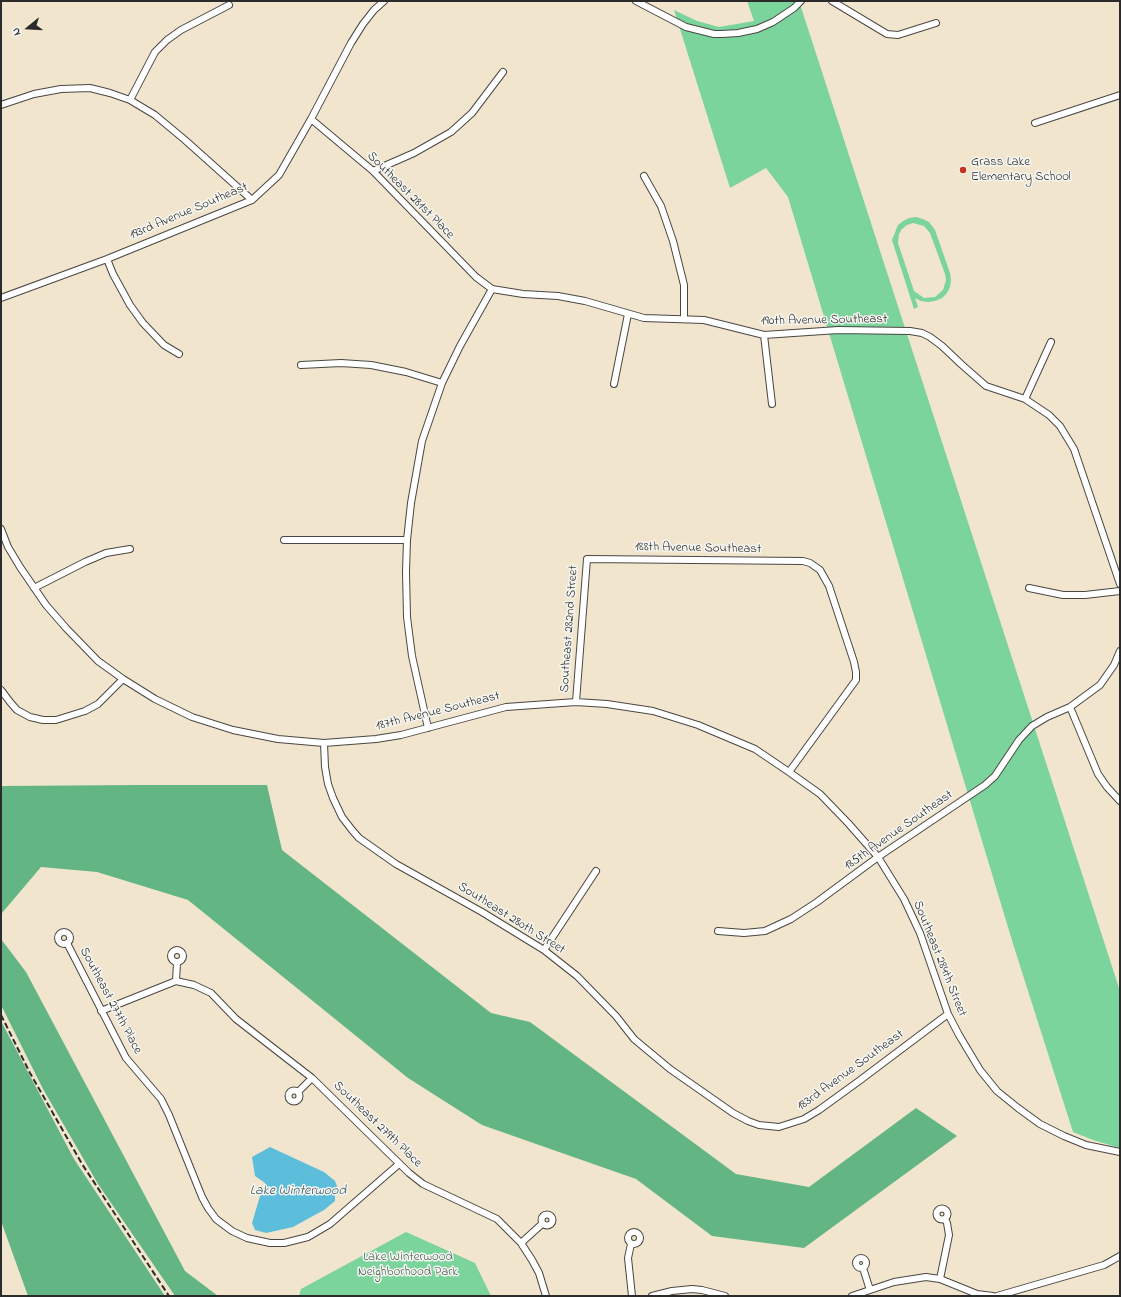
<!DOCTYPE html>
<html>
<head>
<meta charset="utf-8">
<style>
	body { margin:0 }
	#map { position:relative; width:1121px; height:1297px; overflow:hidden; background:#f2e5ce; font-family:"Indie Flower",sans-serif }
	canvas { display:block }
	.frame { position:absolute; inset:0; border:2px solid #2b2b2b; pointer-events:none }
	.north { position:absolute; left:8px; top:8px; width:40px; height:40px; -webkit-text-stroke:3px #f6f6f2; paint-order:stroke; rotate:252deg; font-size:11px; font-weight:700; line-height:16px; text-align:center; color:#2b2b2b }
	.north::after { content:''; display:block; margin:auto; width:14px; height:18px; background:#2b2b2b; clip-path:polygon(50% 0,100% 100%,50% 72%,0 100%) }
</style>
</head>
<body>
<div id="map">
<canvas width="1121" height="1297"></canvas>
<div class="frame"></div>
<div class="north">N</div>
</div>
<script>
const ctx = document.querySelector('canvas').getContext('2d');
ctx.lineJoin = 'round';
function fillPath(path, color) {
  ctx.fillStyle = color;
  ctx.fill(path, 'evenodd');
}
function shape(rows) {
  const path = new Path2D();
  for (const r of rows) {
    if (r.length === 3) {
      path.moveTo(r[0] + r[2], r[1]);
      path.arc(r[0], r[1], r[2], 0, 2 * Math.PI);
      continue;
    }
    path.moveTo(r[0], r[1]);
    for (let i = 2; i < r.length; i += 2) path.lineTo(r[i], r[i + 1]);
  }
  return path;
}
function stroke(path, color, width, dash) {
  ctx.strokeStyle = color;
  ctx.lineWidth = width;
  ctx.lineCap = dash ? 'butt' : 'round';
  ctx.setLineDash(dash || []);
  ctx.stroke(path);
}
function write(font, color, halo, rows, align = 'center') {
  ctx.font = font + ' "Indie Flower",sans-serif';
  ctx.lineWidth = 3;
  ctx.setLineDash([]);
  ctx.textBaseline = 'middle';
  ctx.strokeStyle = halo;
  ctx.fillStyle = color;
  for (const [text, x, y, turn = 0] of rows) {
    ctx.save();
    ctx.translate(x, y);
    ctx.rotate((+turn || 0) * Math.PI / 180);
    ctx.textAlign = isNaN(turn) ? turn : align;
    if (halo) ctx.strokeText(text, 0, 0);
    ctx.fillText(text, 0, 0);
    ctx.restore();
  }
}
fillPath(shape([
	[747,1,799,1,1120,991,1120,1148,1093,1140,1073,1132,1014,947,788,197,766,168,730,188,674,10,697,21,719,27,754,21],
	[916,217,923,219,929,222,935,230,950,273,951,280,950,287,947,293,942,298,935,301,928,302,921,301,915,298,918,307,914,309,892,240,898,225,903,221,909,218],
	[913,223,924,226,930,233,945,274,946,280,943,290,935,297,924,298,914,291,898,243,899,234,902,229,907,225],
	[406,1232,475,1263,491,1296,299,1296,301,1289]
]), '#7ad49b');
fillPath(shape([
	[137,785,267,785,282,850,491,1013,530,1022,736,1174,809,1187,916,1108,957,1136,804,1248,712,1236,636,1179,482,1125,408,1078,188,900,97,872,41,867,2,913,1,917,1,786],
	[1,939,26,972,185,1271,218,1296,175,1296,98,1184,43,1089,1,1005],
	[1,1021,74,1159,165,1296,28,1296,1,1221]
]), '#63b683');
fillPath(shape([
	[270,1147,324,1172,335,1181,338,1189,335,1195,335,1201,324,1210,293,1227,266,1233,255,1230,252,1223,260,1196,268,1190,265,1183,255,1176,252,1157]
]), '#5dbedb');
const minor = shape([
	[636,1,686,27,714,34,722,34,738,33,757,29,773,22,794,8,801,1],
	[832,1,887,34,898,35,936,23],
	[130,100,155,52,167,40,181,30,229,5],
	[1,105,34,94,61,89,90,88,110,93,130,100,155,115,185,140,252,200],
	[311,119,373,171,476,277,492,289,523,294,558,296,585,301,644,318,704,320,764,335,838,330,910,331,922,333,930,337,942,346,961,364,986,386,1025,399,1049,415,1060,426,1074,449,1120,584],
	[1035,123,1120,95],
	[373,171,414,153,451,132,472,113,503,72],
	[644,176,661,206,673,241,684,285,684,318],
	[107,259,113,274,130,305,143,323,164,345,179,354],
	[1,298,107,259,252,200,279,175,311,119,351,43,363,24,374,10,384,1],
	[764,335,772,404],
	[301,365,341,363,371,365,406,372,442,383],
	[614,384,628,314],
	[1025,399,1051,342],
	[1,529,8,547,20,567,46,605,66,628,98,661,123,679,155,699,192,717,233,730,278,739,324,743,376,739,401,735,506,707,576,702,607,704,653,711,698,725,755,749,789,772,820,794,848,823,878,857,904,899,920,933,948,1014,959,1035,980,1070,997,1091,1018,1108,1040,1124,1064,1136,1086,1145,1120,1152],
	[284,540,407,540],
	[34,588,85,562,106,553,130,549],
	[1029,588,1063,595,1085,595,1120,591],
	[1,690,10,702,17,710,30,717,43,720,56,720,85,711,98,704,123,679],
	[576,702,587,559,803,561,810,563,820,570,829,586,854,662,856,672,856,680,789,772],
	[1070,707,1098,774,1107,787,1120,801],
	[428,728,412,656,407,617,406,572,407,540,411,503,422,441,442,383,460,346,492,289],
	[324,743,325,767,328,784,333,798,342,817,352,830,359,838,396,864,482,912,544,950,577,976,616,1016,634,1039,670,1069,733,1113,748,1121,759,1125,779,1127,804,1119,819,1110,859,1081,948,1014],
	[718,931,744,933,765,931,791,919,817,902,878,857,985,785,995,776,1019,740,1032,726,1047,717,1070,707,1100,685,1114,665,1120,651],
	[64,938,6],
	[67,943,126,1058,161,1099,169,1115,202,1197,208,1208,216,1219,232,1231,247,1238,270,1243,284,1243,308,1237,330,1224,399,1164],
	[177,956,6],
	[544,950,596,871],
	[176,981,194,985,211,993,236,1019,312,1078,409,1173,423,1184,497,1219,521,1243,532,1260,539,1273,546,1296],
	[176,981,177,963],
	[101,1011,176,981],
	[294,1096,5.5],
	[298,1092,312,1078],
	[942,1214,5.5],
	[547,1220,5.5],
	[634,1238,6],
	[521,1243,542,1224],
	[631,1244,628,1258,632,1296],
	[861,1263,5],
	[863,1268,870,1290],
	[940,1279,949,1235,947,1223,945,1219],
	[652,1296,672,1291,692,1289,702,1290,725,1296],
	[852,1296,894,1282,926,1277,940,1279,977,1294,993,1296],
	[997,1296,1104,1265,1120,1256]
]);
stroke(minor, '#494743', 8);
stroke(minor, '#fff', 6);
stroke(shape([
	[1,1015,30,1073,82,1164,169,1296]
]), '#2b2b2b', 2, [6, 3]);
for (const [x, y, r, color] of [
	[963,170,4,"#c8321e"]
]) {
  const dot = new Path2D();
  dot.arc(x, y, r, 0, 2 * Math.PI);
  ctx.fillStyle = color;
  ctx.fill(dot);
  stroke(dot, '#f6f6f2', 1.5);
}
write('13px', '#2b2b2b', '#f6f6f2', [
	["Grass Lake",971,163],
	["Elementary School",971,178]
], 'left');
write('13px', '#2b2b2b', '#f6f6f2', [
	["Southeast 281st Place",410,196,45],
	["193rd Avenue Southeast",189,212,-23],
	["190th Avenue Southeast",824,321,-1],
	["188th Avenue Southeast",698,549,1],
	["Southeast 282nd Street",570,629,-86],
	["187th Avenue Southeast",438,712,-14],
	["185th Avenue Southeast",899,831,-35],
	["Southeast 280th Street",511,919,32],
	["Southeast 284th Street",939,959,68],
	["Southeast 277th Place",110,1001,62],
	["183rd Avenue Southeast",851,1071,-36],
	["Southeast 279th Place",377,1125,44]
]);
write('13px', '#435e4d', '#f6f6f2', [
	["Lake Winterwood",408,1258],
	["Neighborhood Park",408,1273]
]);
write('italic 14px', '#3a5760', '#f6f6f2', [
	["Lake Winterwood",298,1192]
]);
</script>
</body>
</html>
